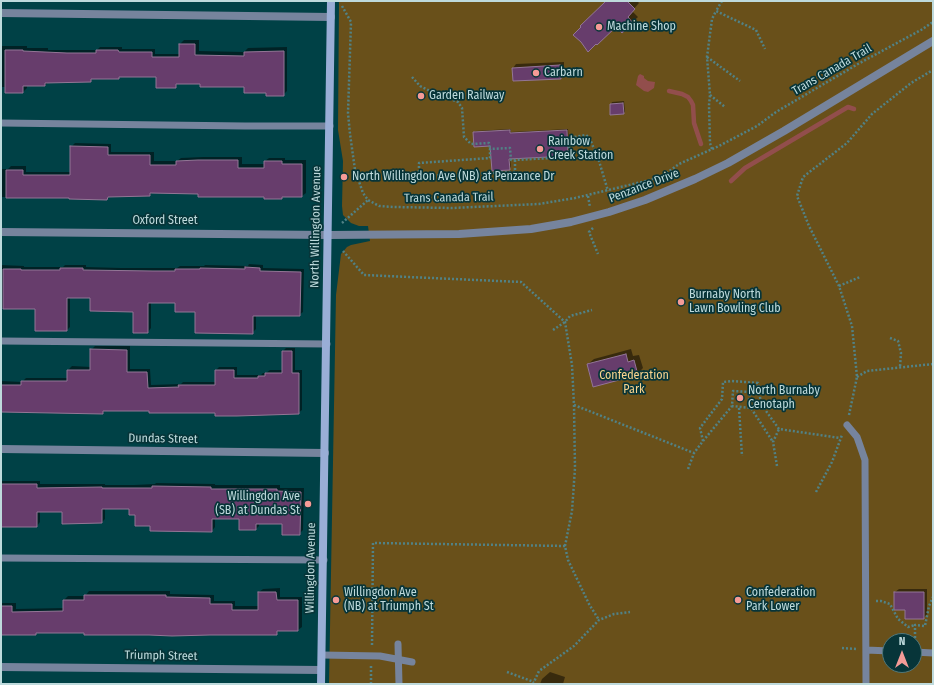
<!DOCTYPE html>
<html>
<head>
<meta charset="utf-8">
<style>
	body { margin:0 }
	#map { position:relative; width:934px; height:685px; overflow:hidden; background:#004146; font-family:"Fira Sans Condensed",sans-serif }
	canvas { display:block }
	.frame { position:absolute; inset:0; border:2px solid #bedadc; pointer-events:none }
	.north { position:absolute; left:882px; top:633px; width:40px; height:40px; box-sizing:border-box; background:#073539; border:1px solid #50777a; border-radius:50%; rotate:0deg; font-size:11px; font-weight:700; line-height:16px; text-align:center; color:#bedadc }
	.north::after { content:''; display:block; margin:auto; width:14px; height:18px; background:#f59b97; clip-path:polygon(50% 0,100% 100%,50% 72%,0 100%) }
</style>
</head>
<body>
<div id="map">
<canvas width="934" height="685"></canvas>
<div class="frame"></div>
<div class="north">N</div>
</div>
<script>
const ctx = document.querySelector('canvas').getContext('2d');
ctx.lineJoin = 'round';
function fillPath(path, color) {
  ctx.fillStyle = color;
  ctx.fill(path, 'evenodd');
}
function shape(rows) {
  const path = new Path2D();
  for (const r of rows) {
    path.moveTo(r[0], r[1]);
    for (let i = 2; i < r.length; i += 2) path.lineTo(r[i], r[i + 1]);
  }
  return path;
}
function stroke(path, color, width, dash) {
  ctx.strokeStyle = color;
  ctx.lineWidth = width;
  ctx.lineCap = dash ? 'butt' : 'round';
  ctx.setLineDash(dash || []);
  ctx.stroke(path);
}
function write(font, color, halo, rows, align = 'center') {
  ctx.font = font + ' "Fira Sans Condensed",sans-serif';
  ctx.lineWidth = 3.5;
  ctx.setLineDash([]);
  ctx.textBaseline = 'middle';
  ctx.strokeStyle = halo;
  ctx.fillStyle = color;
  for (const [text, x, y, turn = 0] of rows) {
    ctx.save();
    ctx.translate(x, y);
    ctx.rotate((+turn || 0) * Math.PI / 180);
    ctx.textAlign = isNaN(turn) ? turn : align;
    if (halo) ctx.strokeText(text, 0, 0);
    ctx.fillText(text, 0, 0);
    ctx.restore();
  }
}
fillPath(shape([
	[339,1,933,1,933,684,329,684,336,295,341,254,347,247,351,245,370,241,368,226,359,226,351,223,343,215,342,206,343,161,338,130],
	[890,641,914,641,914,665,890,665]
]), '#69501a');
fillPath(shape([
	[640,74,644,76,644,78,648,81,655,82,654,88,648,92,644,91,636,85,638,76]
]), '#924e4c');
fillPath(shape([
	[607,1,637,1,639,3,632,11,638,17,622,32],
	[184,40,199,40,199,51,244,52,248,48,287,47,287,91,283,95,267,92,245,86,201,83,178,83,175,87,157,76,121,76,118,78,93,78,90,81,49,82,45,85,27,85,27,88,23,92,6,87,1,87,1,46,27,46,27,48,48,48,48,50,97,50,100,47,122,47,122,49,155,49,155,54,180,54,180,44],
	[564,62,564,74,560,78,513,68,516,64],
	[624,101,625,112,623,113,611,114,611,104,612,102],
	[511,129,511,132,568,129,570,153,568,155,510,158,511,167,509,169,491,145,474,133,475,131],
	[75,143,111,144,111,152,154,152,154,161,177,161,181,158,203,157,242,157,242,164,265,164,265,161,269,158,285,158,285,160,306,160,306,193,302,196,283,196,282,198,265,196,153,192,150,195,110,196,107,199,23,197,2,197,1,199,1,169,8,169,11,166,26,166,26,172,71,172,71,147],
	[249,264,263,265,263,268,304,269,303,312,299,315,256,315,256,329,252,333,176,302,151,302,151,328,148,332,134,332,134,311,91,297,70,297,70,327,67,330,36,330,36,308,1,308,1,265,24,266,24,267,63,267,65,265,86,265,86,267,121,268,177,268,180,266,204,266,205,265,248,266],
	[95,346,130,346,130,369,150,369,151,385,181,384,183,382,216,382,216,370,219,367,237,367,237,375,261,375,263,373,266,373,270,370,283,370,283,351,286,348,295,348,295,370,302,370,302,410,298,413,294,413,293,414,216,415,216,412,150,410,105,410,103,413,1,412,1,381,22,382,26,378,68,378,68,370,72,366,91,367,91,350],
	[631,349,633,356,639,355,643,368,637,374,588,364,594,359],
	[1,481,40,481,40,484,105,484,105,485,134,485,155,484,156,483,215,484,215,485,280,485,280,488,304,488,303,530,299,534,283,523,259,523,259,526,256,529,240,518,215,518,215,527,212,531,151,525,130,508,105,508,105,519,102,522,63,511,40,511,40,522,37,526,1,526],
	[280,588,280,597,302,597,302,627,298,630,280,630,276,634,149,634,85,632,1,634,1,603,16,603,16,609,64,608,64,600,68,596,85,596,89,591,170,591,170,594,214,595,214,601,235,601,235,606,259,606,259,592,263,589],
	[899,589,927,589,927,614,924,618,906,609,895,592],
	[550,672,565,677,563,684,540,684,542,679]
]), '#0007');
stroke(shape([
	[669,91,682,94,688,97,691,101,693,105,694,123,701,144],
	[731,181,745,168,848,107,854,109]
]), '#924e4c', 4.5);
const building = shape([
	[606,1,627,1,635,9,628,17,633,23,622,33,616,27,597,45,596,44,588,52,581,42,573,35,581,27,580,26,606,1],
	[179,44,195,44,195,55,244,56,244,52,284,51,284,96,266,96,266,93,244,93,244,87,200,87,200,84,176,84,176,88,156,88,156,77,119,77,119,79,91,79,91,82,45,83,45,86,23,86,23,93,5,93,5,50,23,50,23,51,67,53,96,53,96,50,118,50,119,52,152,52,152,57,179,57,179,44],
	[560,65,561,79,513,81,512,68,560,65],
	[623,103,624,114,610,115,610,104,623,103],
	[510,130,510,133,567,130,568,156,509,159,510,170,492,171,490,146,474,147,473,132,510,130],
	[70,146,108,147,108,155,150,155,150,165,176,165,176,161,198,160,238,160,238,168,264,168,264,161,282,161,282,164,302,164,302,197,282,197,282,199,264,199,264,197,198,197,198,194,150,193,150,196,108,197,107,200,69,199,69,198,6,198,6,170,23,170,23,175,70,175,70,146],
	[245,267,260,268,260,271,301,272,300,316,253,316,253,334,195,333,195,312,175,312,175,303,148,303,148,333,133,333,133,312,90,311,90,298,67,298,67,331,35,331,35,309,3,309,3,269,21,269,21,270,60,270,60,268,83,268,83,270,153,271,175,271,175,269,200,269,200,268,245,269,245,267],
	[90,349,127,350,127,372,147,372,148,388,179,387,178,385,215,385,215,370,234,370,234,378,258,378,258,376,265,376,265,373,282,373,282,351,292,351,292,373,299,373,299,414,237,416,215,416,215,413,149,413,149,411,103,411,103,414,1,412,1,385,21,385,21,381,67,381,67,370,90,370,90,349],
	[626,354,628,362,634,360,638,375,593,387,587,364,626,354],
	[1,484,37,484,37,488,102,487,102,488,152,488,152,486,211,487,211,489,277,489,277,491,301,492,300,535,282,535,282,524,256,524,256,530,239,530,239,519,212,519,212,532,150,531,150,526,135,526,135,515,129,515,129,509,102,509,102,523,62,524,62,512,37,512,37,527,1,527,1,484],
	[258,592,276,592,277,600,298,600,298,631,277,631,277,635,210,635,172,636,149,635,84,635,84,633,36,633,36,635,1,635,1,606,12,606,12,612,63,611,63,600,84,600,84,595,166,595,166,597,210,598,210,604,232,604,232,610,258,610,258,592],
	[894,592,924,592,924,619,905,619,905,610,894,610,894,592]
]);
fillPath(building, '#673d6c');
stroke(building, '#937696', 1);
stroke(shape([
	[722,1,716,11,756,30,765,49],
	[342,6,351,22,348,113,350,134,355,170,363,193,368,200,379,206,394,207,452,208,539,204,575,198,650,180,664,175,679,164,719,146,757,126,776,112,858,64,921,30,933,22],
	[707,57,740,81],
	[412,77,420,86,432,92,458,102,462,108,464,137,471,144,489,143,490,149],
	[710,95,725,107],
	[712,149,710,143,709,105,710,95,707,57,712,19,716,11],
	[515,160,515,172,419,176,419,163,490,158,490,149,510,148,511,160,515,160,569,157,569,138,586,135,590,139,599,161,608,191],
	[588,196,590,207],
	[342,223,368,200],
	[593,228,589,232,598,254],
	[343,251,364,275,521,282,565,322,572,365,574,405,575,468,572,511,565,546,568,560,589,604,599,620],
	[839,286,860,277],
	[553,330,565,322,570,316,592,310],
	[890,338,898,341,901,353,900,367],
	[857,377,867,371,933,364],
	[574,405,694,453],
	[739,408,742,456],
	[751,408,749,400,750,392,733,391,732,406,751,408,773,442],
	[849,415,857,377,852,326,839,286,809,226,797,196,803,177,847,143,872,114,911,83,933,70],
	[703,441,732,406],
	[777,466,773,442,779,429],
	[688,469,694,453,703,441,700,428,722,399,723,382,732,381,758,383,761,404,779,429,840,438],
	[816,492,832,462,842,435],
	[876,601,881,601,890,604,898,619,908,627,915,625],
	[915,642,915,625,925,626,929,606,933,597],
	[372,645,373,543,565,546],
	[842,648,856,649],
	[507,672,534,682],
	[371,684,371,666],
	[533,684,539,671,574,646,599,620,614,614,630,612]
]), '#518286', 2.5, [2, 2]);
stroke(shape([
	[1,123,245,126,330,126],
	[1,341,327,344],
	[847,425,857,437,865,460,866,684],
	[1,558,324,560],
	[398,644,399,684],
	[866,650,890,651],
	[914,652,933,653],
	[322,655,380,656,412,662]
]), '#76849d', 7);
stroke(shape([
	[1,13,331,17],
	[1,232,328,235,459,234,531,229,571,222,609,212,645,200,695,179,728,163,784,131,933,41],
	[1,449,325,453],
	[1,667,321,670]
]), '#76849d', 8);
stroke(shape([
	[321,684,331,1]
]), '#99aed6', 8);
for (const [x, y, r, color] of [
	[599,27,4,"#f59b97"],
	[536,73,4,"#f59b97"],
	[421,96,4,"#f59b97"],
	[540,149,4,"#f59b97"],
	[344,177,4,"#f59b97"],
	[681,302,4,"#f59b97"],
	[740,398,4,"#f59b97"],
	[308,504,4,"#f59b97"],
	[336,600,4,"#f59b97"],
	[738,600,4,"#f59b97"]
]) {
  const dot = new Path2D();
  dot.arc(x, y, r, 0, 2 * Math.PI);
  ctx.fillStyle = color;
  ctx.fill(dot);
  stroke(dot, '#073539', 1.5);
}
write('12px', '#bedadc', '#073539', [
	["Machine Shop",607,27],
	["Carbarn",544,73],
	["Garden Railway",429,96],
	["Rainbow",548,142],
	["Creek Station",548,156],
	["North Willingdon Ave (NB) at Penzance Dr",352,177],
	["Burnaby North",689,295],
	["Lawn Bowling Club",689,309],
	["North Burnaby",748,391],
	["Cenotaph",748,405],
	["Willingdon Ave",300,497,"right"],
	["(SB) at Dundas St",300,511,"right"],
	["Willingdon Ave",344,593],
	["(NB) at Triumph St",344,607],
	["Confederation",746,593],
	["Park Lower",746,607]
], 'left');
write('12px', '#bedadc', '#073539', [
	["Trans Canada Trail",832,70,-30],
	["Penzance Drive",644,186,-21],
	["Trans Canada Trail",449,198,-1],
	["Oxford Street",165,221],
	["North Willingdon Avenue",316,227,-89],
	["Dundas Street",163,439,1],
	["Willingdon Avenue",311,568,-89],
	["Triumph Street",161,656,1]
]);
write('12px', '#f9d48e', '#073539', [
	["Confederation",634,376],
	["Park",634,390]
]);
</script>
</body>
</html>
